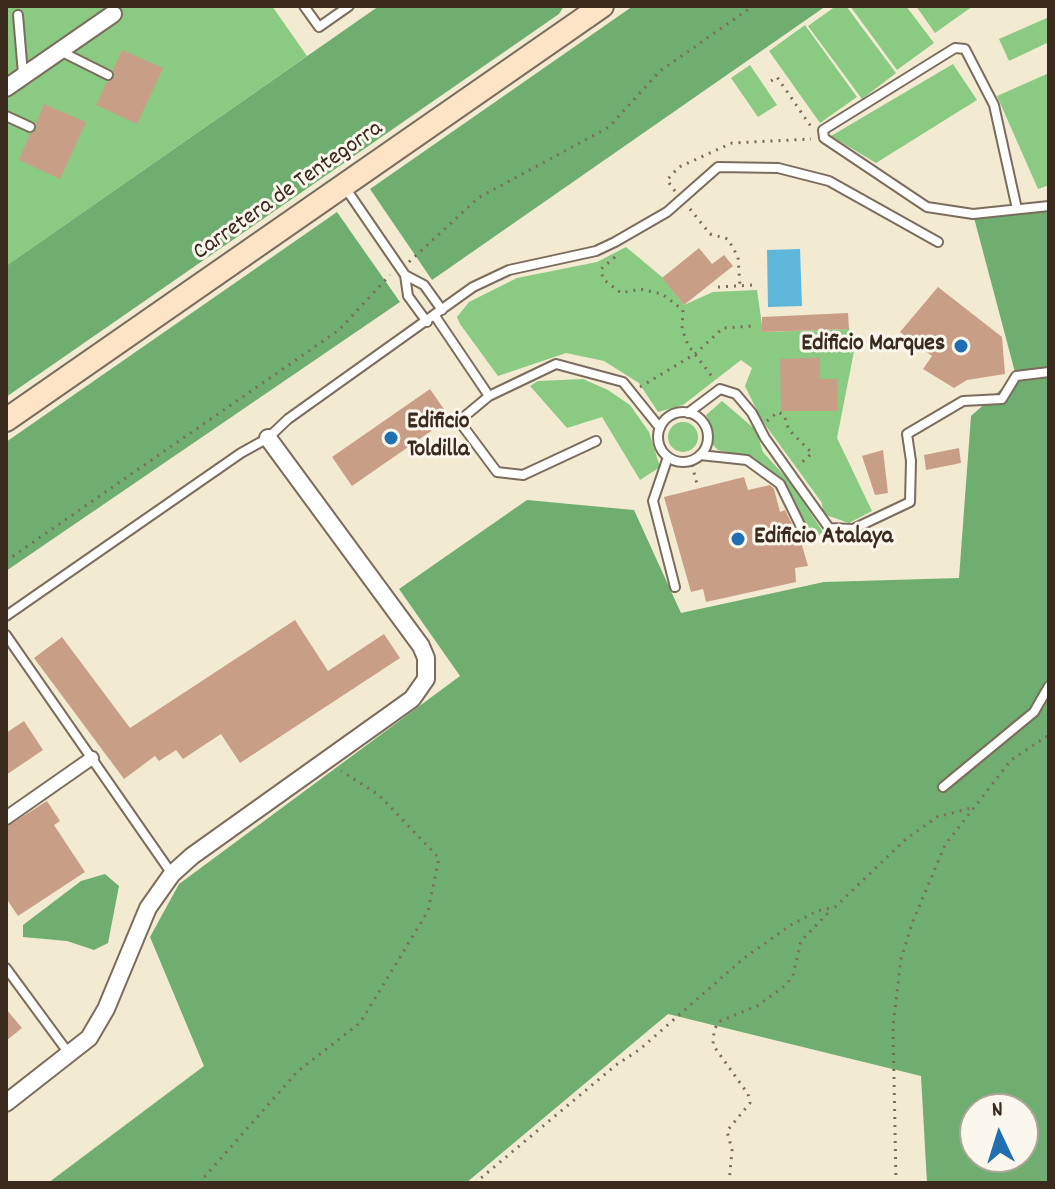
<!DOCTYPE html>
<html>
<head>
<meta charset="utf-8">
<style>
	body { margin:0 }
	#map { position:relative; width:1055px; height:1189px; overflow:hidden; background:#f3ead2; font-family:Dekko,sans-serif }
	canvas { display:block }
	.frame { position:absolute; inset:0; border:8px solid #3b2a1e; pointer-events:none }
	.north { position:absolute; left:959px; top:1093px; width:80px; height:80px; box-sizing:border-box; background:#fbf7ec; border:2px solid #aea59a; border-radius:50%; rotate:356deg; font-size:22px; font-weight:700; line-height:32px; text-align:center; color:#3b2a1e }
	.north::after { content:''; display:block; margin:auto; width:28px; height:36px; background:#1f6fb2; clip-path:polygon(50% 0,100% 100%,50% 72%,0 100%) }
</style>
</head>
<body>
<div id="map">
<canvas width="1055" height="1189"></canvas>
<div class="frame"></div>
<div class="north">N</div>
</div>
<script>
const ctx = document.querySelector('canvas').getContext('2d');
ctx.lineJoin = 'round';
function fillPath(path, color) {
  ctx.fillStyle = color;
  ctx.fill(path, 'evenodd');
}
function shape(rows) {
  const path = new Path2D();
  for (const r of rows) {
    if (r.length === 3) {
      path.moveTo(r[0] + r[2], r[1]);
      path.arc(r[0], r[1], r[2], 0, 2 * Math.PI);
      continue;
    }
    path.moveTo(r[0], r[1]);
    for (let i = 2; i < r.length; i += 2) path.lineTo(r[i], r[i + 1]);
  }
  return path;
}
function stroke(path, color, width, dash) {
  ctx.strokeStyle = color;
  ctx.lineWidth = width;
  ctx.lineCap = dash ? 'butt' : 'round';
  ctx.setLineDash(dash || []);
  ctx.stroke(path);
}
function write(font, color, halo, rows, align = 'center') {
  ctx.font = font + ' Dekko,sans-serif';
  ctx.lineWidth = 6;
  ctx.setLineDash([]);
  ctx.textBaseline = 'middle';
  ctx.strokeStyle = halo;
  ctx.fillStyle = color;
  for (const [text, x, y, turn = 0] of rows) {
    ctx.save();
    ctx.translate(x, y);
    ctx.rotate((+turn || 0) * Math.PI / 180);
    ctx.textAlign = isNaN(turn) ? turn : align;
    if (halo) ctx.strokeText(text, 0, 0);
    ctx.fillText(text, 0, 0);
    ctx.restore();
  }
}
fillPath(shape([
	[6,6,272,6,307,56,6,266],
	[836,6,846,6,896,73,862,99,808,26],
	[850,6,906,6,934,43,897,70],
	[916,6,973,6,935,33],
	[1049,17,1049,42,1009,61,999,39],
	[805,25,857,97,820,123,769,51],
	[953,64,977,100,876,163,831,136],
	[750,65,777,105,758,117,731,78],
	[1049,73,1049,185,1038,189,997,96],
	[626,247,662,277,684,305,713,292,757,290,763,332,849,329,857,336,837,438,872,511,849,523,823,514,822,503,761,419,745,386,752,368,741,360,683,405,658,412,639,383,604,361,566,353,498,376,460,324,457,317,469,302,517,278,597,262],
	[583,379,608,390,630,405,649,432,660,467,640,480,602,417,567,428,530,386,538,381],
	[722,401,756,430,763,452,791,483,823,532,811,541,784,481,751,458,718,450,713,445,711,424,706,415],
	[683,437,15]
]), '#8aca82');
fillPath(shape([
	[379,6,564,6,559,14,6,397,6,266],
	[633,6,826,6,432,280,370,189],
	[1049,206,1049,1183,927,1183,921,1076,668,1014,466,1183,48,1183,204,1066,150,937,179,884,460,676,399,589,527,500,634,510,681,613,824,582,959,578,971,416,1016,376,973,214],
	[975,1109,1023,1109,1023,1157,975,1157],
	[337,212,400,302,6,571,6,442],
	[105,874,119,886,108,943,94,950,67,941,23,937,23,925,81,881]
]), '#6fae70');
fillPath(shape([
	[800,249,802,306,768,307,767,250]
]), '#5eb6db');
fillPath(shape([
	[122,50,163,68,137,124,96,105,107,82,115,77,113,70],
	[44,104,86,122,60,179,19,160,30,134,37,129,36,123],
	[699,248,712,264,724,255,733,266,684,305,662,278],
	[938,287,1002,337,1005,374,967,380,954,388,923,369,932,356,900,332],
	[848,313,849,329,762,332,762,317],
	[820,358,820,379,837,379,837,411,781,411,780,359],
	[430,389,450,418,352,486,332,457],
	[959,448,961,463,926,470,924,455],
	[883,450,888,493,875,495,862,456],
	[744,477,748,490,770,485,774,489,780,512,785,510,801,542,808,566,795,568,796,582,706,602,703,589,691,592,664,497],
	[295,620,328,671,384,634,400,658,240,763,221,734,183,759,176,750,159,761,155,756,124,779,34,658,62,637,130,728],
	[24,721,43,750,6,775,6,733],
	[47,801,60,821,54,825,85,872,18,916,6,898,6,827],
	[6,1009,22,1028,6,1041]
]), '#c99e86');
const service = shape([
	[304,6,319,27,349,6],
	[18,15,23,74],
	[60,51,108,75],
	[6,116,30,127],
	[344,186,405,275,408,296,427,322],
	[1017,209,994,105,965,49,955,48,823,130,824,138,927,207,973,214,1049,206],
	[405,275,424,285,442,310],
	[435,316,489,396,556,364,623,382,660,428],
	[489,396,459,421,497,472,523,475,596,441],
	[683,437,25],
	[688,413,720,389,736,394,752,413,765,438,829,528,853,529,910,502,911,461,907,434,963,401,1002,399,1016,376,1049,372],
	[700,455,747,460,780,484,806,537],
	[668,457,653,501,675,587],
	[6,616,241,453,268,438,288,419,473,287,509,270,596,251,615,242,667,212,718,167,778,168,829,181,938,242],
	[6,635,172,874],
	[943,787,1034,712,1049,686],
	[6,968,70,1055]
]);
const pedestrian = shape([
	[6,818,92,758]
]);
const minor = shape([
	[6,88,113,14],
	[6,1103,89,1038,106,1009,148,908,172,874,192,856,412,699,426,679,426,658,421,646,268,438]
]);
const secondary = shape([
	[6,420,602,6]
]);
stroke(service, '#7b6d5d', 12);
stroke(pedestrian, '#7b6d5d', 16);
stroke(minor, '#7b6d5d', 20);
stroke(secondary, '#7b6d5d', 26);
stroke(shape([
	[771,81,777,77,812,128],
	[675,191,667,180,679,167,732,143,811,139],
	[690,209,710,234,728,239,738,257,740,286],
	[615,257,601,269,603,279,621,293,640,289,662,294,683,310,682,329,688,345,713,378],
	[409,262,478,198,609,127,660,71,753,6],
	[718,287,754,285],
	[640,387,695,354,723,328,753,326],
	[767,421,778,412,784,415,789,430,812,453,798,466],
	[692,465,698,488],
	[6,561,339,330,390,275],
	[199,1183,298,1071,360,1023,428,911,439,858,379,795,341,771],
	[475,1183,616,1065,639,1050,744,958,791,925,817,911,835,907,906,839,937,817,975,807],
	[729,1183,732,1150,727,1131,750,1103,748,1094,713,1045,714,1031,718,1022,757,1006,786,985,793,975,801,941,832,909],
	[896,1183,893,1026,901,959,913,921,945,845,1011,760,1049,735]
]), '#7b6d5d', 3, [2, 6]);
stroke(service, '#fff', 8);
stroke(pedestrian, '#fff', 12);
stroke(minor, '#fff', 16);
stroke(secondary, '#fee4c6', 22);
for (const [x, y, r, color] of [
	[961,346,8,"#1f6fb2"],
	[391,438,8,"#1f6fb2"],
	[738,539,8,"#1f6fb2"]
]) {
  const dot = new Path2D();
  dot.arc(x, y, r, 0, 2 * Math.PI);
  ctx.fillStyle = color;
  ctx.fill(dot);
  stroke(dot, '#fbf7ec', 3);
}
write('24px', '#3b2a1e', '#fbf7ec', [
	["Carretera de Tentegorra",289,192,-35]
]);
write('bold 24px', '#3b2a1e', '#fbf7ec', [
	["Edificio Marques",945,346,"right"],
	["Edificio",407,424],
	["Toldilla",407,452],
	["Edificio Atalaya",754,539]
], 'left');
</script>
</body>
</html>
